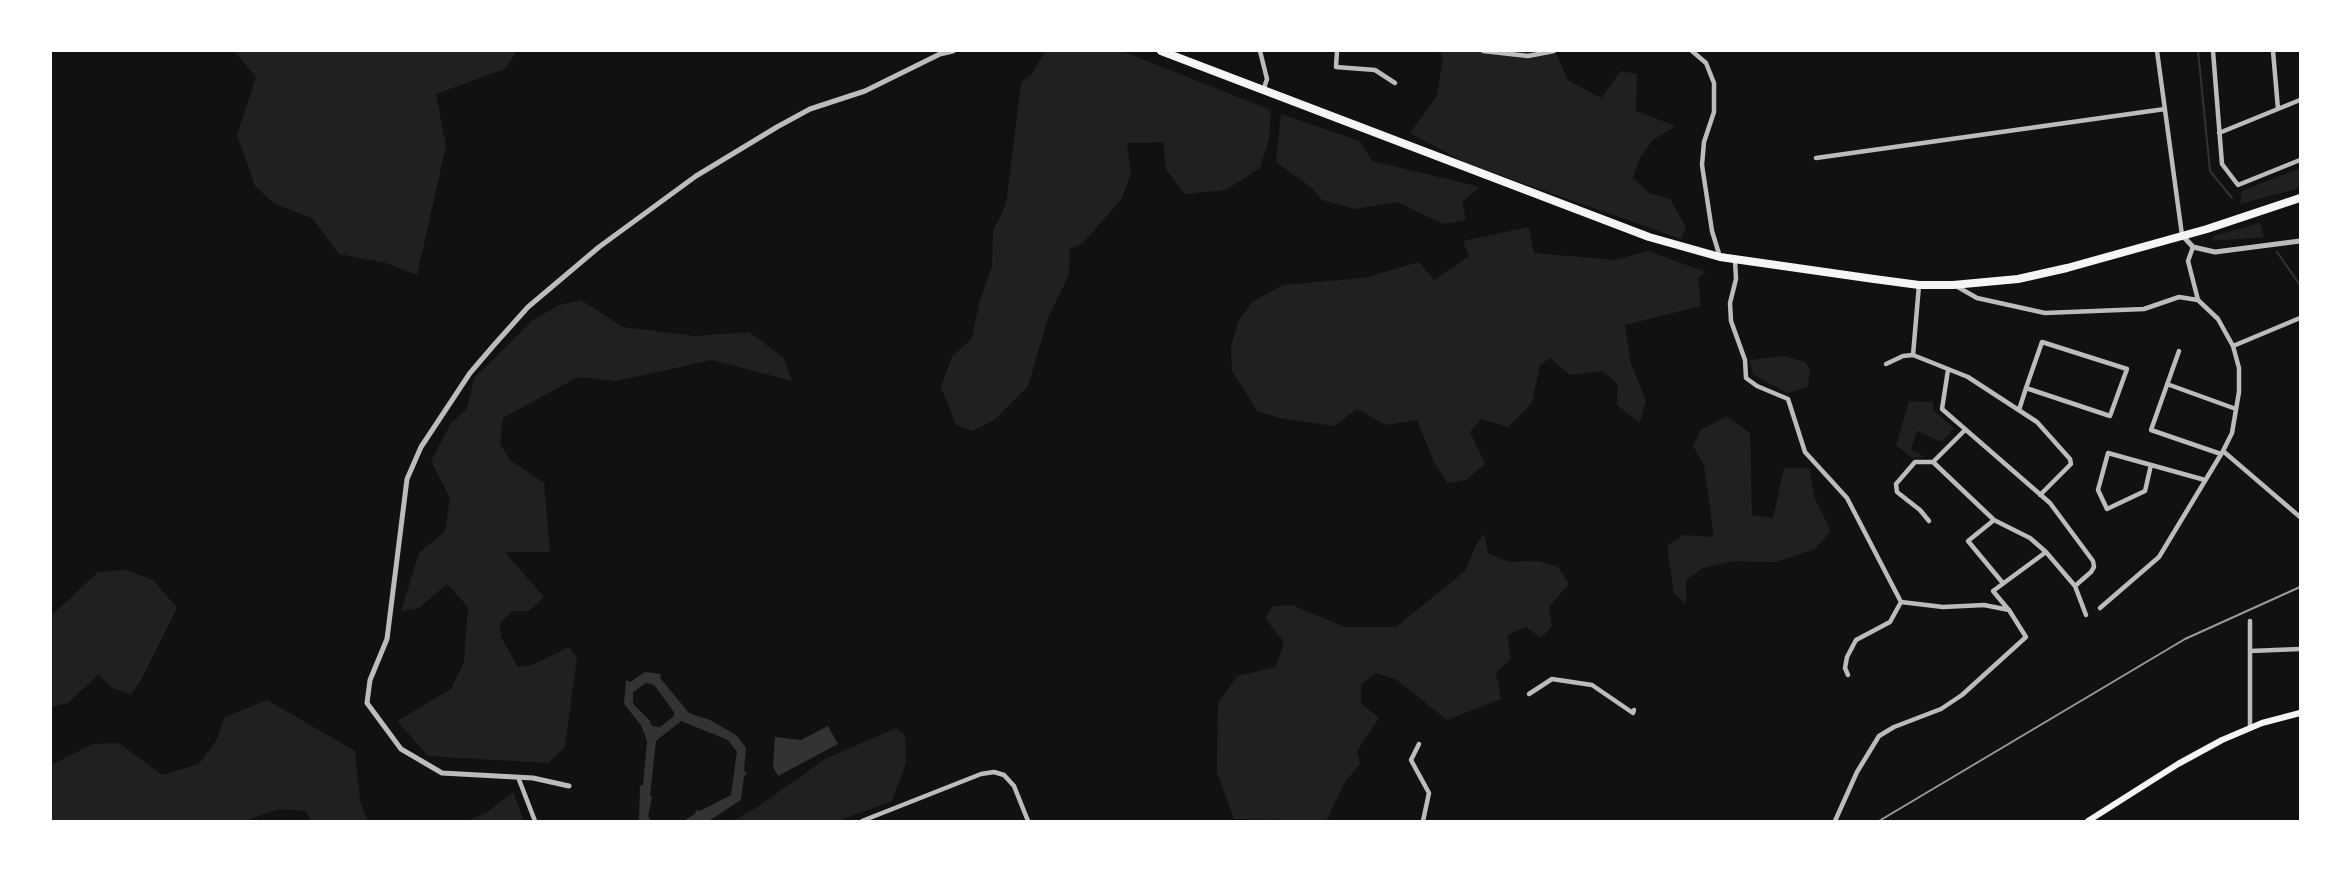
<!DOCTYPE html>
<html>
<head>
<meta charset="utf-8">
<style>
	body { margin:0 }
	#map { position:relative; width:2351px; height:872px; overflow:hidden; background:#111; font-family:"Fira Sans",sans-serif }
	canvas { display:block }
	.frame { position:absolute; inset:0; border:52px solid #fff; pointer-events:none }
</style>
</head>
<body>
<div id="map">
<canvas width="2351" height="872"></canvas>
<div class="frame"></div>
</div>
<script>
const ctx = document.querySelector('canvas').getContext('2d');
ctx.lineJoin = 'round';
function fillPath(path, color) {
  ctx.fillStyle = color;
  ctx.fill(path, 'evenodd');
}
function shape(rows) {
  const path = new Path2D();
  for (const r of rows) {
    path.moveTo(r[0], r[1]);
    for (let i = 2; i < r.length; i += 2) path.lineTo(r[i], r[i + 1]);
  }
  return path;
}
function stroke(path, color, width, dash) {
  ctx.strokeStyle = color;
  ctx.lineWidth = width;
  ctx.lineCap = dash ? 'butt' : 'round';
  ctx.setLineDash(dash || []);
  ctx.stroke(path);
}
fillPath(shape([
	[234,51,517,51,505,69,436,94,446,146,417,275,386,263,339,254,312,218,275,204,255,186,237,135,256,77],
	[1045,51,1122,51,1271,110,1269,139,1260,168,1226,190,1185,194,1166,169,1163,142,1127,143,1131,173,1121,200,1082,244,1070,249,1069,275,1048,318,1028,386,994,420,972,431,956,425,941,387,952,357,972,338,979,303,992,266,993,231,1006,205,1021,82,1032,74],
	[1439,51,1555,51,1568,80,1601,98,1621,71,1637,74,1636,111,1676,126,1653,140,1640,157,1633,178,1649,193,1670,199,1686,227,1681,239,1466,163,1410,133,1437,96,1443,58],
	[1281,114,1360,141,1372,161,1480,187,1462,202,1466,220,1443,224,1397,202,1355,209,1322,200,1312,188,1276,162],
	[2300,168,2300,188,2240,204,2242,191],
	[2260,223,2264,237,2211,241,2214,236],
	[1529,227,1534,253,1615,260,1648,251,1706,272,1698,278,1701,306,1625,325,1631,364,1646,400,1640,423,1617,405,1618,384,1602,371,1570,375,1550,358,1540,365,1532,403,1508,427,1481,419,1470,432,1485,464,1466,480,1447,483,1434,462,1417,420,1386,425,1357,409,1334,426,1279,418,1257,411,1232,371,1231,346,1238,322,1252,302,1283,285,1364,278,1419,262,1434,280,1469,256,1463,241],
	[581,300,623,327,695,336,749,332,784,358,792,381,712,360,616,381,578,377,503,418,500,444,510,460,544,483,550,552,505,552,544,597,529,611,512,611,500,623,501,637,518,667,532,665,569,647,577,657,565,747,548,763,428,756,397,721,451,689,464,662,468,607,447,584,419,608,401,611,419,553,445,531,450,498,431,461,451,423,467,409,474,378,533,320,559,305],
	[1784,356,1805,362,1810,369,1808,387,1788,393,1753,375,1750,360],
	[1909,401,1933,402,1933,410,1954,428,1942,442,1917,431,1911,450,1925,457,1912,458,1896,445],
	[1727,416,1750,433,1752,515,1773,518,1784,468,1809,468,1815,499,1831,531,1815,549,1776,562,1733,561,1703,568,1686,580,1686,604,1674,593,1667,546,1683,535,1714,537,1704,465,1693,446,1701,430],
	[1484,534,1488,553,1509,562,1540,561,1558,567,1569,584,1549,607,1552,626,1541,638,1526,627,1507,635,1511,659,1496,673,1501,699,1447,720,1397,680,1376,673,1361,684,1361,703,1379,718,1357,751,1360,764,1345,782,1326,821,1234,819,1217,773,1218,703,1237,676,1276,667,1284,642,1265,618,1273,606,1292,605,1345,627,1396,627,1465,571,1477,543],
	[126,570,153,580,177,608,141,680,131,695,113,688,98,675,68,703,51,707,51,616,98,572],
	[267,700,355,751,360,801,368,821,312,821,305,811,279,809,245,821,51,821,51,765,93,744,119,743,162,775,199,764,216,741,225,717],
	[896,728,905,735,906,763,892,801,838,821,733,821,759,806,825,759],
	[513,792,524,821,468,821,486,813]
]), '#202020');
fillPath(shape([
	[645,672,661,674,660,678,689,713,710,720,736,735,746,748,744,771,747,773,744,776,741,800,710,820,683,821,695,814,697,810,700,811,731,795,737,752,728,740,681,721,656,741,650,796,652,797,648,816,651,821,639,821,640,786,643,785,647,741,641,725,624,704,626,680,630,682],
	[646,683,654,685,674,712,674,716,660,727,652,726,650,721,633,704,633,692],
	[828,726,838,744,778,776,773,767,775,737,801,740]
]), '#333');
stroke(shape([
	[2198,51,2210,171,2232,198],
	[2277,252,2300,285]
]), '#333', 2);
stroke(shape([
	[1260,51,1267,79,1263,91],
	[1337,51,1336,67,1375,70,1395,83],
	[1483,51,1528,56,1554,51],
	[1692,51,1706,63,1714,83,1714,112,1704,142,1702,165,1712,231,1720,257],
	[2157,51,2182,235],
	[2213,51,2222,164,2238,185,2300,160],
	[2273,51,2278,109],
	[2219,133,2300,100],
	[1816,158,2165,109],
	[2193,247,2188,261,2198,300],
	[1735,260,1736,279,1730,303,1731,321,1745,360,1746,378,1757,386,1788,399,1805,452,1847,498,1901,602,1943,607,1984,605,2009,610,2026,637,1962,695,1941,709,1894,727,1879,736,1857,772,1835,821],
	[1956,286,1977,298,2045,313,2144,309,2179,297,2198,300,2218,319,2233,346,2239,368,2239,392,2232,433,2223,451,2159,557,2100,608],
	[2233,346,2300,318],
	[2179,351,2151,430,2221,454],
	[1913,355,1919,285],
	[1886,364,1903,356,1913,355,1968,377,2037,422,2070,459,2071,464,2040,495],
	[1948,370,1942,409,2050,503,2093,561,2094,567,2091,572,2075,586],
	[2167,384,2236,409],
	[2019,410,2026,388,2042,342,2127,369,2110,416,2026,388],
	[2223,451,2300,517],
	[1933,462,1994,520,2030,538,2046,552,2075,586,2086,615],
	[2151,465,2145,491,2107,509,2098,490,2108,453,2205,480],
	[1994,520,1968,541,2002,582],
	[1929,521,1920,510,1897,492,1896,484,1915,462,1933,462,1965,430],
	[2008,609,1993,591,2046,552],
	[2250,651,2300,649],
	[1848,675,1845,668,1847,657,1856,640,1890,622,1901,602],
	[1529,694,1552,679,1592,685,1633,713,1634,710],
	[2250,728,2250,621],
	[1419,744,1411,760,1429,793,1423,821],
	[518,777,535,821],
	[862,821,981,774,994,772,1004,775,1014,786,1028,821]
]), '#bcbcbc', 4.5);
stroke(shape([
	[2182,235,2193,247,2215,252,2300,241],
	[569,786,533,778,442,773,401,749,367,703,370,680,387,639,407,479,421,447,470,373,494,345,528,307,599,247,696,176,777,127,810,109,865,91,940,54,953,51]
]), '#bcbcbc', 5);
stroke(shape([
	[2088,821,2178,764,2222,740,2262,723,2300,713]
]), '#f5f5f5', 6);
stroke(shape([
	[1161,51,1649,237,1720,257,1874,279,1919,285,1953,285,2018,279,2067,268,2207,229,2300,198]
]), '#f5f5f5', 8);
stroke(shape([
	[1879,821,2185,639,2300,587]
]), '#9a9a9a', 2);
</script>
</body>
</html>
